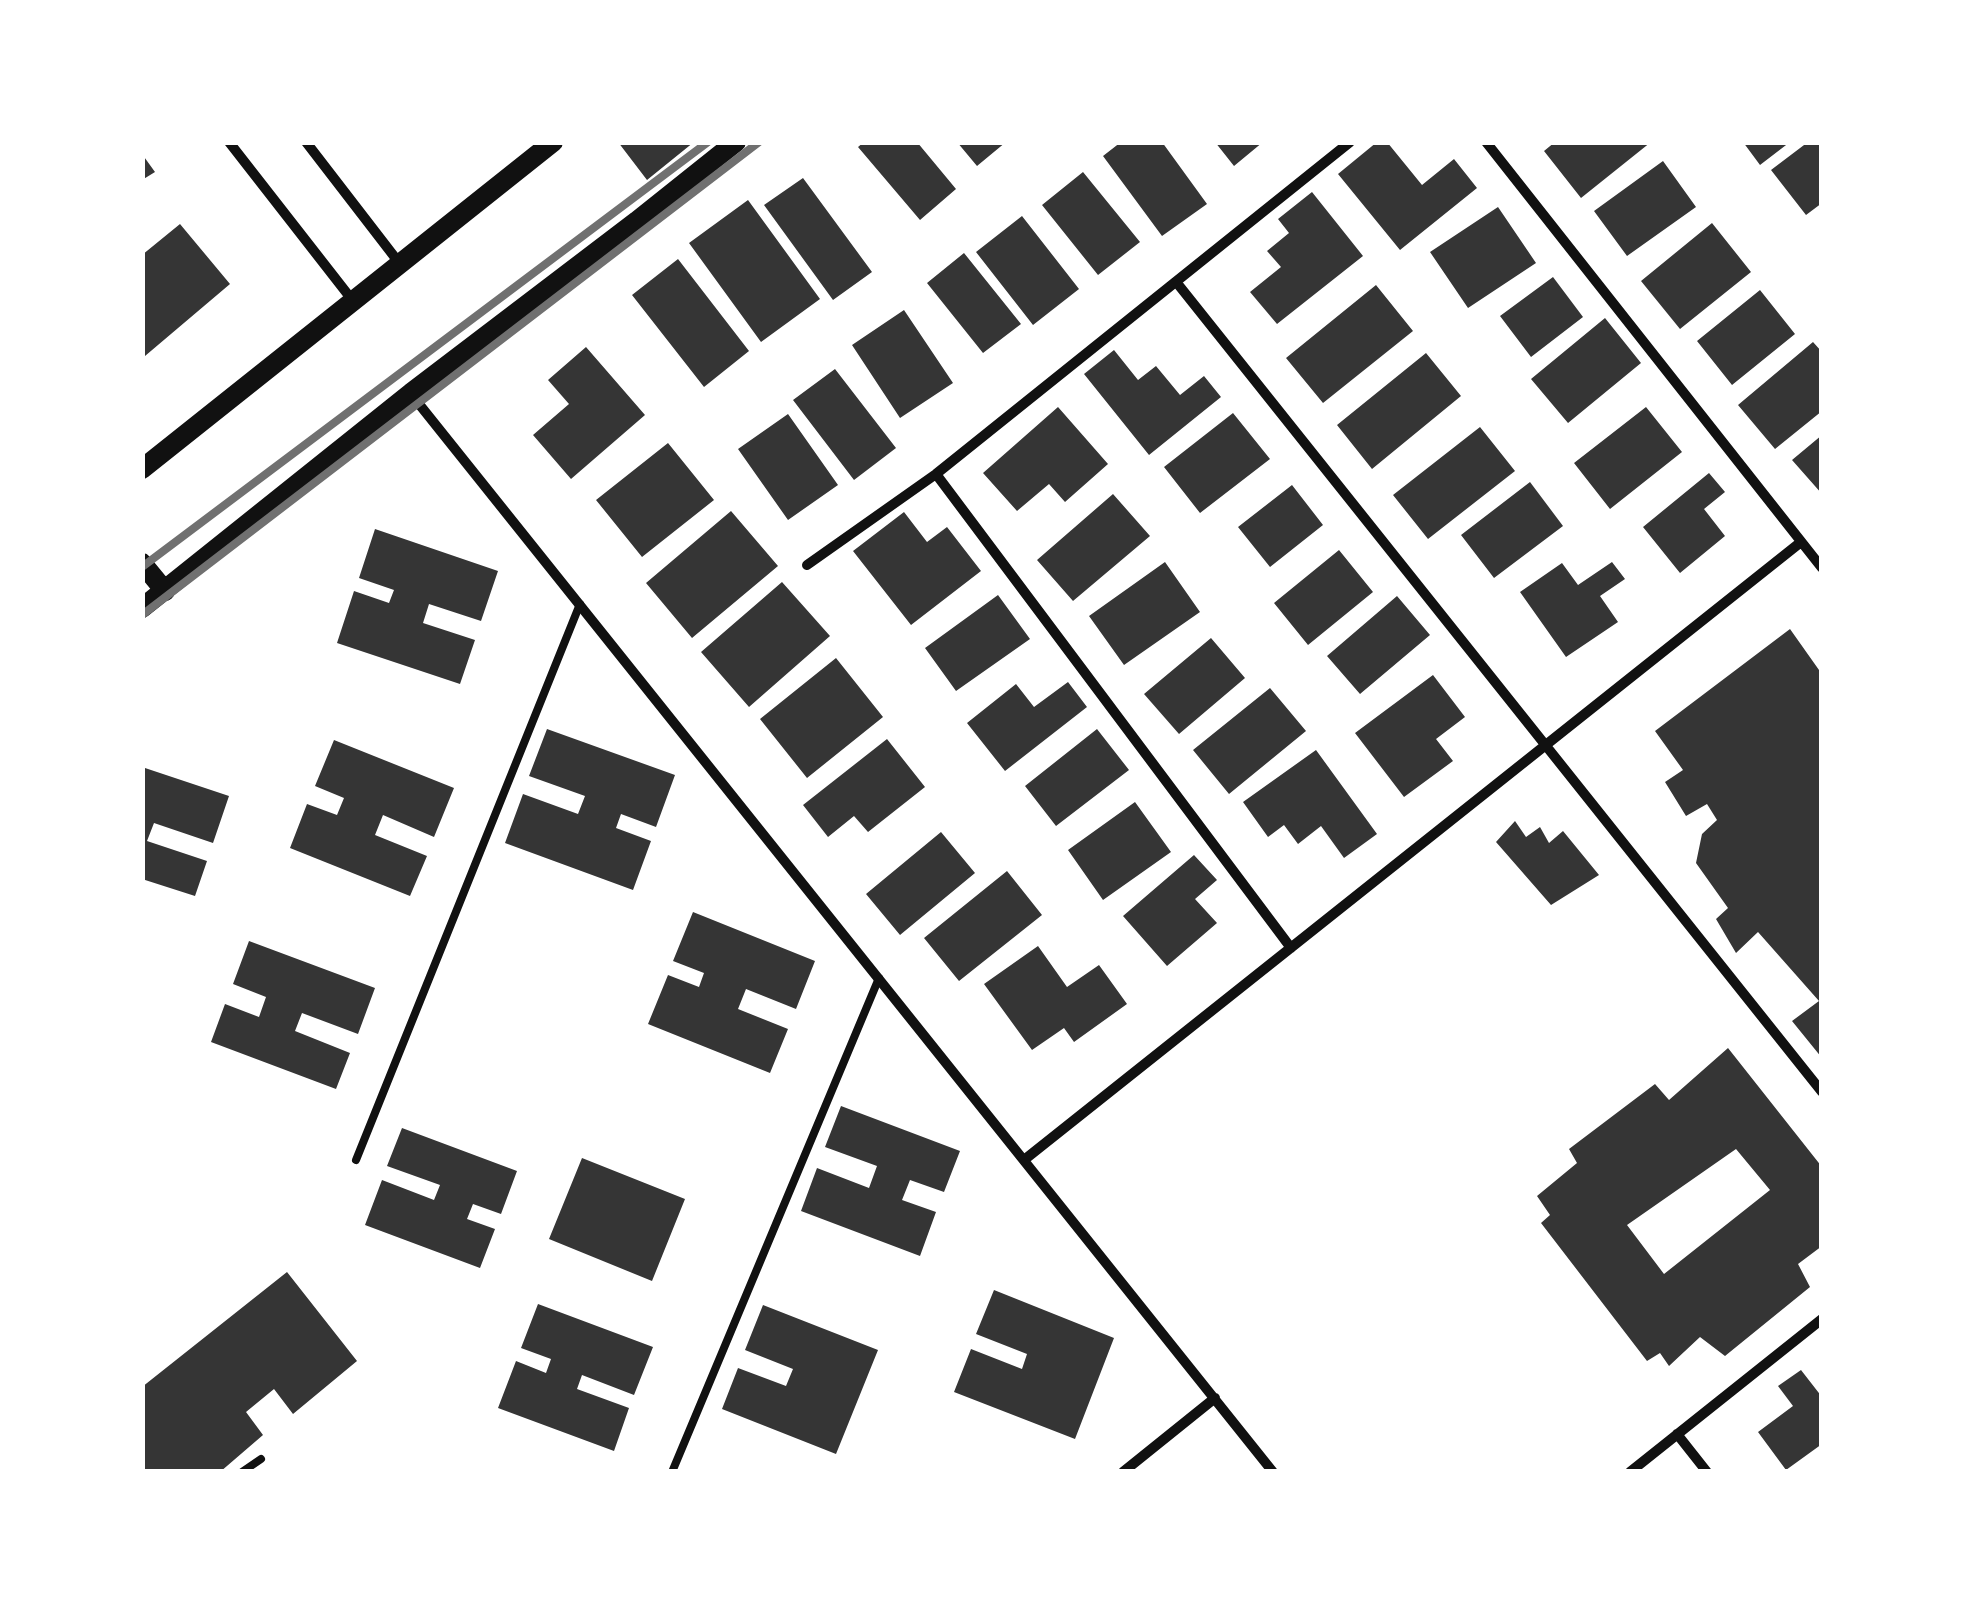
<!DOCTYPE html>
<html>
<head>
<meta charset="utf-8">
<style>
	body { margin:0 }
	#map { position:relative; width:1964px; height:1614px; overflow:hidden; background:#fff; font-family:"Source Sans 3",sans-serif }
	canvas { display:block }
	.frame { position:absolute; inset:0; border:145px solid #fff; pointer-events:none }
</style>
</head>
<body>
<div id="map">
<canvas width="1964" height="1614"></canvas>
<div class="frame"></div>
</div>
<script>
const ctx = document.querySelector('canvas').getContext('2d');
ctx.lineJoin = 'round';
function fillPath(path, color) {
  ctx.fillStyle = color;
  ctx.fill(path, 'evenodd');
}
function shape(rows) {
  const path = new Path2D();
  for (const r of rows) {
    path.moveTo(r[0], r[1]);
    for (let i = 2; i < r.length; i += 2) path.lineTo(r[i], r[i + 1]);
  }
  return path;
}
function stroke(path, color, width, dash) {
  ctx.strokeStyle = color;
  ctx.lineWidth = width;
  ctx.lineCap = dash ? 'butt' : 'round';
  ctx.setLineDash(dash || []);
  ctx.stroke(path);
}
fillPath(shape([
	[618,142,694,142,647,180],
	[864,142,917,142,956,189,920,220,858,147],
	[957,142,1006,142,977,166],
	[1121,142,1162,142,1207,204,1162,236,1103,156],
	[1215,142,1263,142,1234,166],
	[1377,142,1387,142,1422,185,1454,159,1477,188,1400,250,1338,174],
	[1555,142,1651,142,1581,198,1544,151],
	[1743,142,1790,142,1760,165],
	[1808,142,1822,142,1822,203,1806,215,1771,170],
	[142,154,155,172,142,180],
	[1663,161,1696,207,1627,256,1594,211],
	[1083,172,1140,242,1098,275,1042,205],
	[803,178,872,272,833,300,764,205],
	[1312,192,1363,256,1277,324,1250,292,1281,267,1267,251,1289,233,1278,219],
	[748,200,820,299,761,342,689,243],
	[1498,207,1536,263,1468,308,1430,252],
	[1022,216,1079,289,1033,325,976,252],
	[1712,223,1751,272,1680,329,1641,281],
	[180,224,230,284,145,356,142,353,142,255],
	[964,253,1021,324,983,353,927,283],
	[678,259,749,351,704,387,632,295],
	[1553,277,1583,317,1531,357,1500,316],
	[1376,285,1413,331,1323,403,1286,358],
	[1760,290,1795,334,1732,385,1697,341],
	[904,310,953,383,900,418,852,345],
	[1605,318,1641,363,1568,423,1531,379],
	[1813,342,1822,352,1822,411,1775,449,1738,405],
	[586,347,645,415,571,479,533,435,569,404,548,380],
	[1114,350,1138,380,1156,366,1180,395,1204,376,1221,397,1149,455,1084,374],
	[1426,353,1461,396,1372,469,1337,425],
	[835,369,896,448,854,480,793,400],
	[1058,407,1108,464,1065,502,1049,484,1017,511,983,473],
	[1646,407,1682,452,1610,509,1574,463],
	[1233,413,1270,459,1200,513,1164,467],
	[788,414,838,485,788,520,738,449],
	[1480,427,1515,471,1428,539,1393,495],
	[1822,435,1822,494,1792,460],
	[668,443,714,500,642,557,596,500],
	[1709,473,1725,492,1704,509,1725,536,1680,573,1643,527],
	[1530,482,1563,526,1494,578,1461,535],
	[1292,485,1323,525,1270,567,1238,527],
	[1113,494,1150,536,1073,601,1037,560],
	[731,511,778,566,692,638,646,583],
	[904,512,927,542,947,527,981,571,911,625,853,551],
	[375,529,498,571,481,621,429,604,423,623,475,640,460,684,337,643,354,591,389,603,394,590,359,578],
	[1339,550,1373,592,1308,645,1274,603],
	[1165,562,1200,612,1124,665,1089,616],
	[1612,562,1625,579,1600,596,1618,622,1566,657,1520,592,1562,563,1578,585],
	[782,582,830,636,749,707,701,652],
	[998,595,1030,639,956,691,925,648],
	[1397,596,1430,635,1360,694,1327,656],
	[1790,629,1819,670,1822,668,1822,1058,1792,1021,1819,1001,1758,932,1736,953,1716,919,1728,908,1696,863,1702,834,1717,820,1707,804,1686,816,1665,782,1683,770,1655,731],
	[1211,638,1245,678,1179,734,1144,694],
	[836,658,883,717,807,778,760,719],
	[1433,675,1465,717,1436,739,1453,761,1404,797,1355,733],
	[1068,682,1087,707,1005,771,967,723,1016,684,1034,707],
	[1270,688,1306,731,1229,794,1193,750],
	[547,729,675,775,656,827,621,814,616,828,651,841,633,890,505,843,523,794,578,814,585,796,529,776],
	[1097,729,1129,770,1056,826,1025,786],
	[887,739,925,787,868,832,854,816,828,837,803,805],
	[334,740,454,788,434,837,383,815,375,835,427,856,410,896,290,848,307,804,337,815,344,798,315,786],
	[1316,750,1377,834,1344,858,1321,826,1298,844,1284,825,1268,837,1243,802],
	[142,767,229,796,213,843,154,823,147,841,207,861,195,896,142,879],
	[1135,802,1171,852,1103,900,1068,850],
	[1515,821,1526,837,1540,827,1549,843,1563,831,1599,875,1551,905,1496,842],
	[941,832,975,873,900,935,866,894],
	[1194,855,1217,880,1195,899,1217,923,1167,966,1123,916],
	[1007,871,1042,915,959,981,924,938],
	[693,912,815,961,796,1009,746,989,738,1009,788,1029,770,1073,648,1024,668,975,699,987,704,973,673,961],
	[249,941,375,988,358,1034,302,1013,295,1031,350,1053,336,1089,211,1042,225,1004,259,1017,266,997,233,984],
	[1038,946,1067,987,1099,965,1127,1004,1074,1042,1064,1028,1032,1050,984,984],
	[1728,1048,1822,1167,1822,1246,1798,1264,1810,1287,1725,1356,1700,1337,1669,1366,1660,1353,1647,1361,1541,1223,1550,1215,1537,1196,1577,1163,1569,1149,1655,1084,1669,1100],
	[1736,1149,1770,1190,1664,1274,1627,1225],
	[841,1106,960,1151,944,1192,910,1180,902,1200,936,1212,920,1256,801,1211,817,1168,869,1188,877,1166,825,1147],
	[402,1128,517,1171,501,1214,473,1204,467,1219,495,1229,480,1268,365,1225,382,1180,434,1200,440,1185,387,1166],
	[582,1158,685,1199,652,1281,549,1239],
	[287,1272,357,1361,293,1414,274,1389,246,1412,263,1435,220,1472,142,1472,142,1387],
	[994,1290,1114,1338,1075,1439,954,1392,971,1349,1022,1369,1027,1354,976,1334],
	[538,1304,653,1347,634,1395,582,1375,577,1389,629,1408,614,1451,498,1408,516,1361,546,1373,551,1359,521,1348],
	[763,1305,878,1350,836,1454,722,1409,738,1368,786,1386,793,1369,745,1350],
	[1801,1370,1822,1397,1822,1444,1786,1470,1758,1432,1793,1406,1778,1386]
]), '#353535');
stroke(shape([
	[356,1160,580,604],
	[242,1472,261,1459],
	[672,1472,879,978]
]), '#111', 8);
stroke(shape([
	[229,142,353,301],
	[306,142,400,264],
	[1486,142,1822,568],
	[1177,283,1822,1092],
	[411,394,1273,1472],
	[936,474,1291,948],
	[807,565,936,474,1350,142],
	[1024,1160,1801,542],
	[1677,1434,1707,1472],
	[1123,1472,1215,1398],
	[1630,1472,1822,1319]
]), '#111', 10);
stroke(shape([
	[142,469,553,142],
	[142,563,165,591],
	[142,608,411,393,637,221,736,142]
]), '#111', 20);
stroke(shape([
	[142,567,708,142],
	[142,615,759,142]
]), '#707070', 8);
</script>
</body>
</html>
